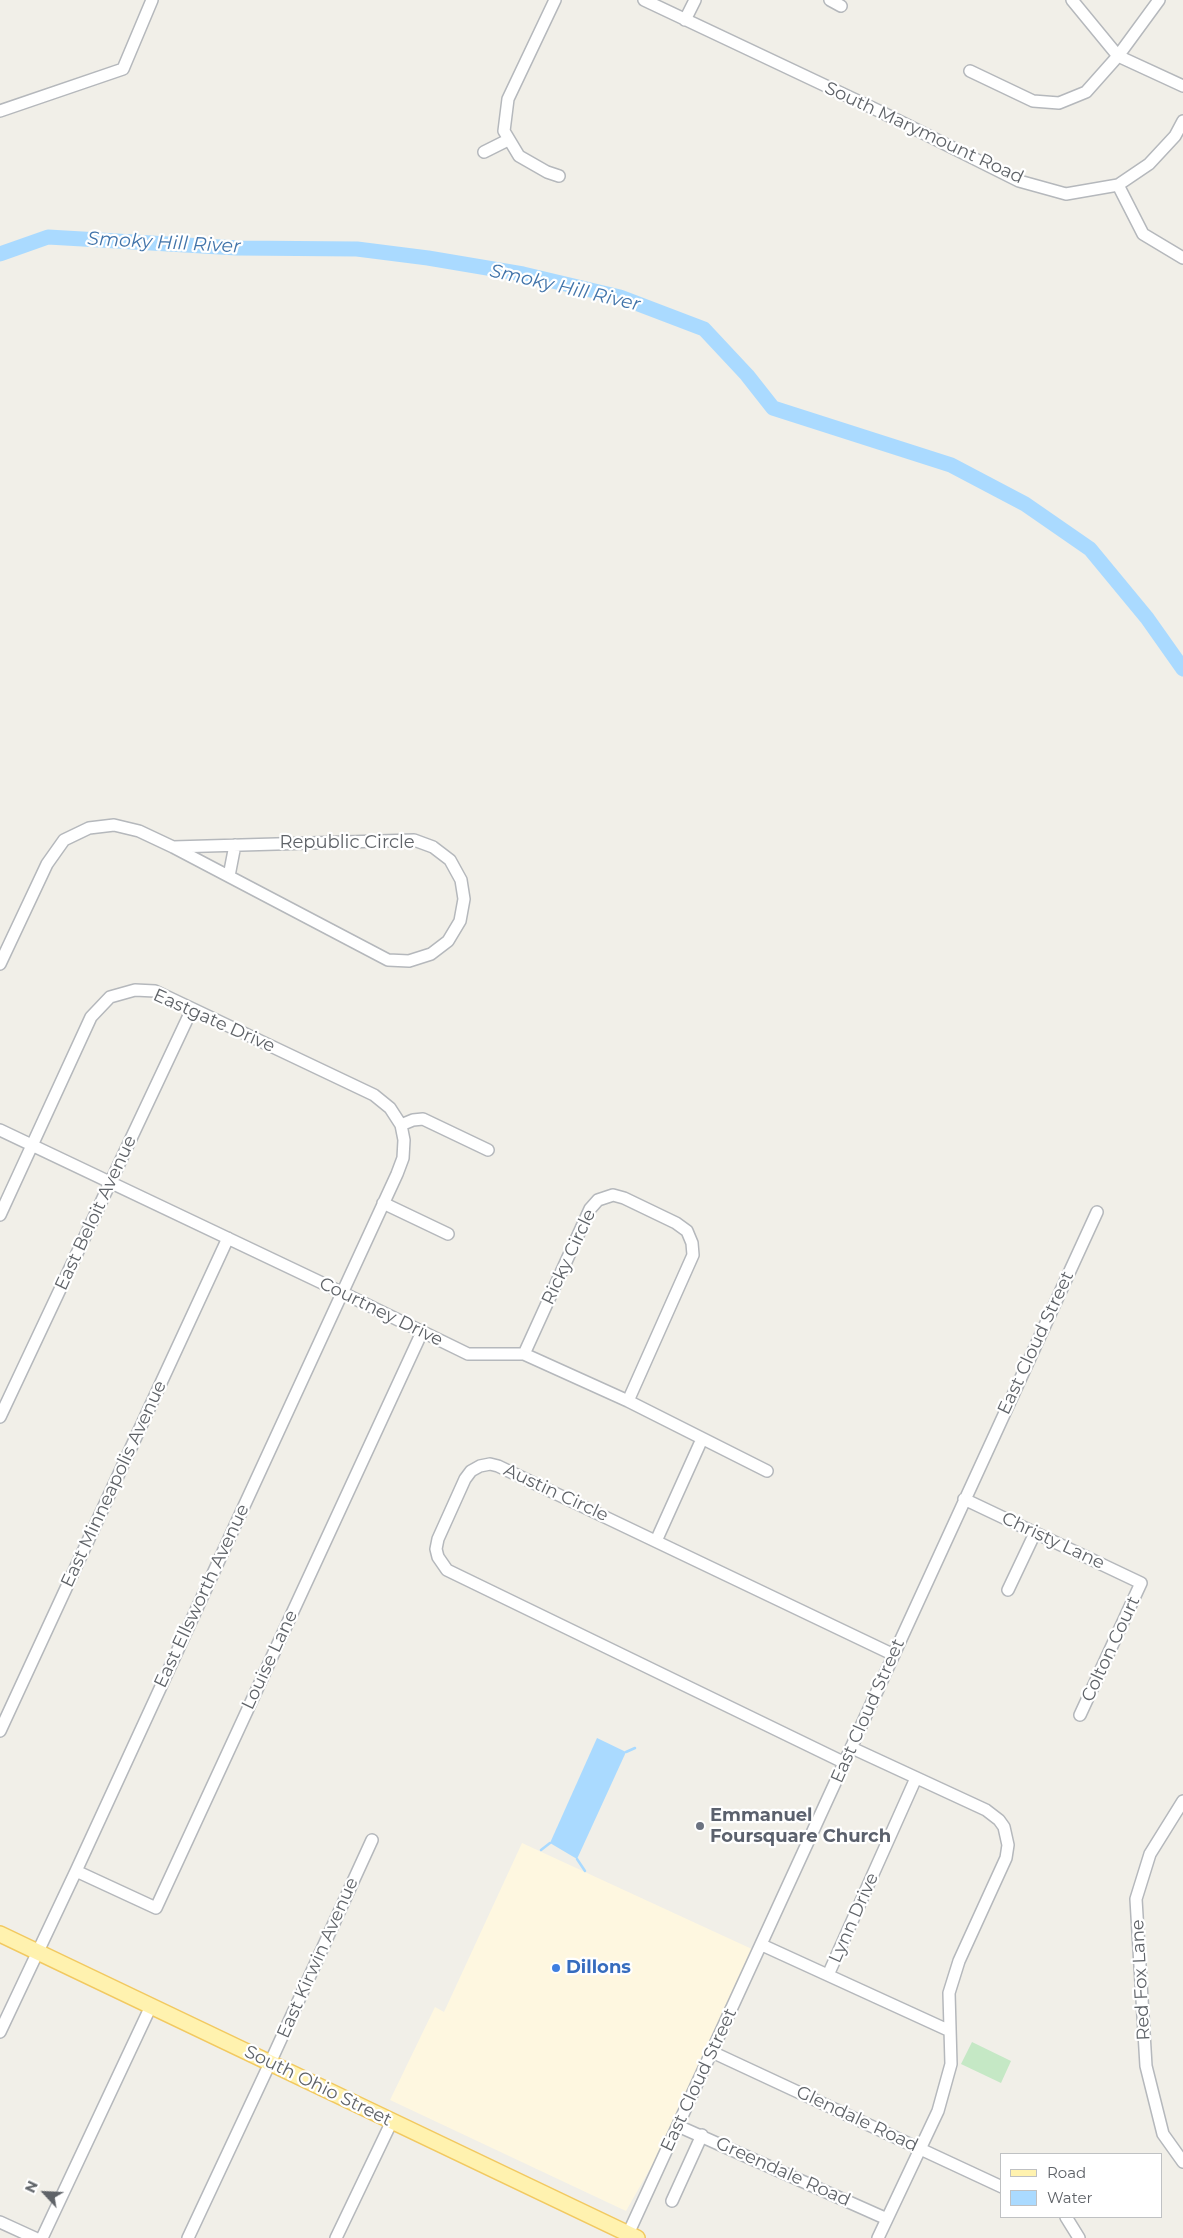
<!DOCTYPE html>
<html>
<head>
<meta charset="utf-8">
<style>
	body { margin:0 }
	#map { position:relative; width:1183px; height:2238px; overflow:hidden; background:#f1efe8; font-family:Montserrat,sans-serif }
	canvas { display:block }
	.legend { position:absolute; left:1000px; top:2153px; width:162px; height:65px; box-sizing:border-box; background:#fff; border:1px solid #bfc1c3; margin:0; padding:6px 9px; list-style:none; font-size:15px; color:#5f6368 }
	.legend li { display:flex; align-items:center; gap:10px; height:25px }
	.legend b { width:25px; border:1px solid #bfc1c3 }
	.north { position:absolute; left:20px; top:2168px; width:50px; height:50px; -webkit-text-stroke:4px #fff; paint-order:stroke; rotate:295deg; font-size:14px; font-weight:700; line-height:20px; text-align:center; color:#5f6368 }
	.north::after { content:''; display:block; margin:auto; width:18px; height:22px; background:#5f6368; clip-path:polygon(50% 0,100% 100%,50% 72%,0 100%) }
</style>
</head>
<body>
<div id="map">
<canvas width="1183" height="2238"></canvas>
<ul class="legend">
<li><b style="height:6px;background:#fff2af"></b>Road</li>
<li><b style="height:14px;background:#aadaff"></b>Water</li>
</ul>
<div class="north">N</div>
</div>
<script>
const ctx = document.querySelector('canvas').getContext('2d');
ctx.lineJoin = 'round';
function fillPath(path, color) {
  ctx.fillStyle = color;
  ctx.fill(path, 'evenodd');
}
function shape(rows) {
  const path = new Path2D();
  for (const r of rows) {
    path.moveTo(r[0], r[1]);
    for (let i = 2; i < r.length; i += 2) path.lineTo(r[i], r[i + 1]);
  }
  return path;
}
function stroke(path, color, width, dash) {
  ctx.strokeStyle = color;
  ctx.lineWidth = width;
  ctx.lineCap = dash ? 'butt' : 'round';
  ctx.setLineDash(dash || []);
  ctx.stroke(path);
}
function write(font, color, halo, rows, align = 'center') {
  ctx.font = font + ' Montserrat,sans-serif';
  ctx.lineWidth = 4.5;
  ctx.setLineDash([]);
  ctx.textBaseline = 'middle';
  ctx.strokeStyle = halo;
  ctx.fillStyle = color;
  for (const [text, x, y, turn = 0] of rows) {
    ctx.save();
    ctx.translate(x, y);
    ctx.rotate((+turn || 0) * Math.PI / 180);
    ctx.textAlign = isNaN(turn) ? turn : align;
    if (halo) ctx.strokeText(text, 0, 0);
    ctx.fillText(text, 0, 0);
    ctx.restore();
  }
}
fillPath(shape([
	[522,1843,754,1950,664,2144,626,2211,390,2100,435,2007,444,2012]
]), '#fef7e0');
fillPath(shape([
	[972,2042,1011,2061,1001,2083,961,2064]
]), '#c5e8c5');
fillPath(shape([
	[597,1738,626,1752,577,1859,550,1843]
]), '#aadaff');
stroke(shape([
	[626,1752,635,1748],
	[541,1850,550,1843],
	[577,1859,585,1871]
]), '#aadaff', 2.5);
stroke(shape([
	[0,254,48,237,237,248,357,249,428,258,523,274,620,297,704,329,747,375,773,408,951,465,1025,504,1090,549,1147,618,1183,669]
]), '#aadaff', 15);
const minor = shape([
	[555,0,508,99,504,131,519,156,547,172,559,176],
	[644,0,879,111,1019,181,1066,194,1118,185,1143,234,1183,258],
	[830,0,841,6],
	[1072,0,1118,56,1183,86],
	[685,20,695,0],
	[970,71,1033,101,1059,103,1086,92,1118,56,1159,0],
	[0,111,123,69,152,0],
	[484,152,508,140],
	[1118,185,1149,164,1175,136,1183,121],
	[229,876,235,845],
	[0,964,47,864,64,840,89,828,114,825,139,831,173,847,388,960,409,961,431,954,448,941,460,921,464,899,461,880,450,860,433,847,414,840,173,847],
	[401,1125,413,1120,423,1119,488,1150],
	[0,1130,341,1292,468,1354,524,1354,628,1401,767,1471],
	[383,1203,448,1234],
	[0,1215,91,1017,110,997,135,990,155,991,374,1095,390,1108,401,1125,404,1140,403,1158,397,1174,76,1871,0,2032],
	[524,1354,590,1209,598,1200,613,1195,624,1198,676,1223,687,1231,692,1243,693,1255,628,1401],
	[0,1417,192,1009],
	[964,1499,1141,1583,1080,1715],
	[656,1541,702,1439],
	[1008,1590,1035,1533],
	[0,1731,228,1238],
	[852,1748,986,1810,999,1820,1004,1827,1008,1845,1006,1858,959,1961,949,1993,951,2064,938,2111,878,2238],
	[845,1763,447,1570,438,1557,436,1549,438,1539,465,1479,471,1471,480,1466,490,1464,498,1466,894,1655],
	[1183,1801,1150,1854,1136,1899,1146,2066,1163,2134,1183,2162],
	[76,1871,156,1908,422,1332],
	[762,1945,950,2031],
	[828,1975,916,1778],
	[712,2052,1002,2187],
	[678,2126,887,2219],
	[672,2201,702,2135],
	[1066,2217,1079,2238],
	[0,2222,35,2238],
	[628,2234,1097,1212],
	[42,2238,151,2006],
	[188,2238,270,2063,372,1840],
	[336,2238,392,2121]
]);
const major = shape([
	[0,1934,637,2238]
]);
stroke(minor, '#b5b8bc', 14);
stroke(major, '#f2c960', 18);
stroke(minor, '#fff', 11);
stroke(major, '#fff2af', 15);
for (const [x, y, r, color] of [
	[700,1826,5,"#6b7280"],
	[556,1968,5,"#3f7fe0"]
]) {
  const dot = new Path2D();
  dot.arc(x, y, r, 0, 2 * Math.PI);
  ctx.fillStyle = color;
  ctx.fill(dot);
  stroke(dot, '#fff', 2);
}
write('18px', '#5f6368', '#fff', [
	["South Marymount Road",924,133,25],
	["Republic Circle",347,843],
	["Eastgate Drive",214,1021,24],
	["East Beloit Avenue",96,1213,-65],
	["Ricky Circle",569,1257,-65],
	["Courtney Drive",381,1312,26],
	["East Cloud Street",1036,1343,-65],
	["East Minneapolis Avenue",114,1484,-65],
	["Austin Circle",556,1493,25],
	["Christy Lane",1053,1541,25],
	["East Ellsworth Avenue",202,1596,-65],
	["Colton Court",1111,1649,-65],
	["Louise Lane",270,1660,-65],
	["East Cloud Street",868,1711,-66],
	["Lynn Drive",854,1918,-66],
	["East Kirwin Avenue",318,1958,-66],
	["Red Fox Lane",1141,1980,-93],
	["East Cloud Street",699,2080,-65],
	["South Ohio Street",318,2086,26],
	["Glendale Road",857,2119,25],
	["Greendale Road",783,2172,24]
]);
write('bold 18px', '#5b616d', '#fff', [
	["Emmanuel",710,1816],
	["Foursquare Church",710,1837]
], 'left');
write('bold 18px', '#366cbe', '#fff', [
	["Dillons",566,1968]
], 'left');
write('italic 19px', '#4174aa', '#fff', [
	["Smoky Hill River",164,243,3],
	["Smoky Hill River",565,288,13]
]);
</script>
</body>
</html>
